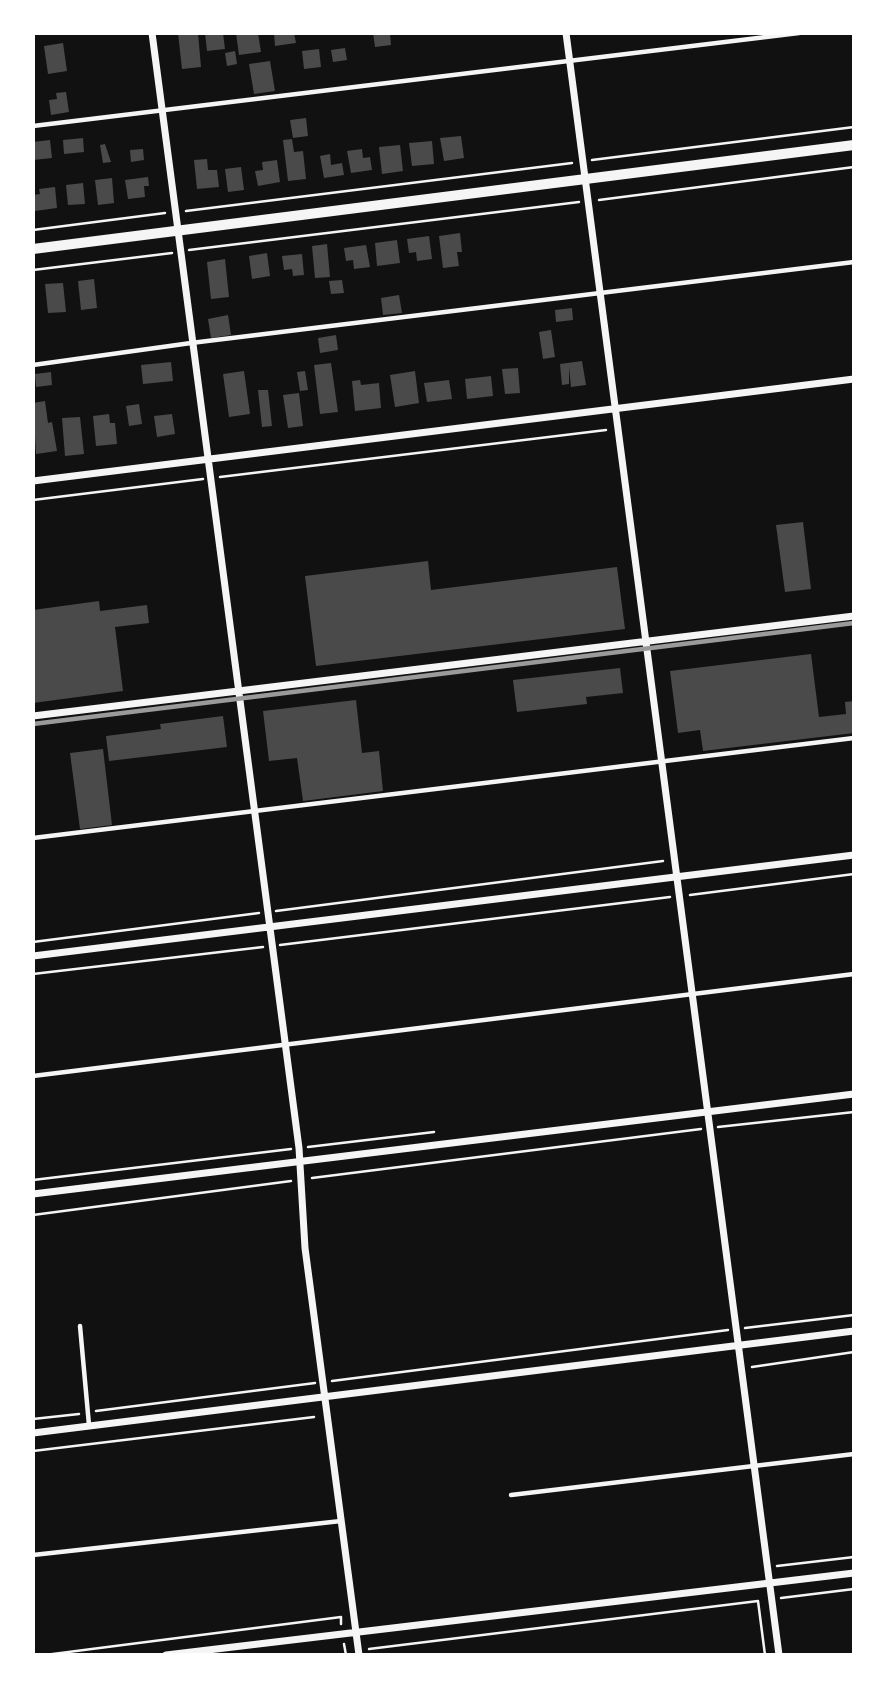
<!DOCTYPE html>
<html>
<head>
<meta charset="utf-8">
<style>
	body { margin:0 }
	#map { position:relative; width:887px; height:1688px; overflow:hidden; background:#111; font-family:Barlow,sans-serif }
	canvas { display:block }
	.frame { position:absolute; inset:0; border:35px solid #fff; pointer-events:none }
</style>
</head>
<body>
<div id="map">
<canvas width="887" height="1688"></canvas>
<div class="frame"></div>
</div>
<script>
const ctx = document.querySelector('canvas').getContext('2d');
ctx.lineJoin = 'round';
function fillPath(path, color) {
  ctx.fillStyle = color;
  ctx.fill(path, 'evenodd');
}
function shape(rows) {
  const path = new Path2D();
  for (const r of rows) {
    path.moveTo(r[0], r[1]);
    for (let i = 2; i < r.length; i += 2) path.lineTo(r[i], r[i + 1]);
  }
  return path;
}
function stroke(path, color, width, dash) {
  ctx.strokeStyle = color;
  ctx.lineWidth = width;
  ctx.lineCap = dash ? 'butt' : 'round';
  ctx.setLineDash(dash || []);
  ctx.stroke(path);
}
fillPath(shape([
	[178,33,198,33,201,67,182,69],
	[205,33,223,33,225,49,207,51],
	[236,33,258,33,261,52,239,55],
	[274,33,294,33,296,43,275,46],
	[373,33,390,33,391,45,375,47],
	[63,43,67,71,48,74,44,46],
	[345,48,347,60,333,62,331,50],
	[319,49,321,67,304,69,302,51],
	[235,51,237,64,227,66,225,53],
	[270,61,275,91,254,94,249,64],
	[66,92,69,112,51,115,49,100,57,99,56,93],
	[306,118,308,136,293,138,290,120],
	[461,136,464,158,444,161,440,138],
	[83,138,84,152,64,154,63,140],
	[292,139,294,152,303,151,306,179,288,181,283,140],
	[50,140,52,158,33,160,33,142],
	[432,141,434,164,412,166,409,143],
	[105,144,111,162,103,163,100,145],
	[400,145,403,171,382,174,379,147],
	[143,149,144,160,131,162,130,150],
	[362,149,363,158,370,157,372,170,351,173,347,151],
	[330,154,331,165,342,163,344,175,324,178,320,156],
	[207,159,208,170,217,170,219,187,197,189,194,160],
	[277,160,280,182,258,186,255,171,263,170,262,162],
	[241,167,244,190,228,192,225,169],
	[148,177,149,186,144,186,145,197,128,199,125,180],
	[112,178,114,203,98,205,95,180],
	[83,183,85,204,68,205,66,185],
	[55,187,57,208,35,211,33,195,40,194,39,189],
	[460,233,462,252,457,252,459,266,443,268,439,236],
	[429,236,432,259,417,261,416,252,409,253,407,239],
	[397,240,400,263,377,266,375,243],
	[327,244,330,277,315,278,312,246],
	[366,245,370,267,354,269,353,260,346,261,344,248],
	[267,253,270,276,252,279,249,256],
	[302,254,304,275,293,276,292,269,284,270,282,256],
	[225,259,229,297,211,299,207,262],
	[94,279,97,308,81,310,78,281],
	[342,280,344,293,331,294,329,281],
	[63,283,66,312,48,313,45,284],
	[399,295,402,313,383,315,381,298],
	[572,308,573,320,556,322,555,310],
	[228,315,231,335,211,338,208,319],
	[551,330,555,357,543,359,539,332],
	[336,335,338,350,320,353,318,338],
	[582,361,586,385,571,387,569,367,569,384,562,385,560,364],
	[171,362,173,381,143,384,141,365],
	[331,363,338,412,320,414,314,365],
	[518,368,520,393,505,394,502,369],
	[244,371,250,414,229,417,223,374],
	[305,371,308,390,300,391,297,372],
	[415,371,419,403,395,407,390,375],
	[51,372,52,385,36,387,35,374],
	[491,376,493,396,467,399,465,379],
	[360,380,361,385,379,383,381,408,355,411,352,381],
	[449,380,452,399,427,402,424,383],
	[258,390,268,390,272,426,262,427],
	[299,393,303,426,288,428,283,395],
	[45,401,48,423,52,422,57,451,36,454,33,403],
	[139,404,142,424,129,426,126,406],
	[109,414,110,423,115,423,117,444,96,446,93,416],
	[172,414,175,434,157,437,154,416],
	[80,417,84,454,65,456,62,418],
	[803,522,811,589,785,592,776,525],
	[428,561,431,590,617,567,625,629,316,666,305,576],
	[99,601,100,611,147,605,149,623,115,627,123,691,33,703,33,610],
	[811,654,819,717,846,714,845,702,854,701,854,733,703,751,700,730,678,733,670,671],
	[620,668,623,693,586,697,587,704,517,712,513,680],
	[356,700,362,753,379,751,383,791,303,801,297,758,269,761,263,711],
	[223,716,227,747,109,761,106,736,161,729,160,724],
	[103,749,112,825,80,829,70,753]
]), '#4a4a4a');
stroke(shape([
	[592,160,854,127],
	[599,200,854,167],
	[186,211,572,163],
	[33,230,165,213],
	[189,250,579,202],
	[33,270,172,253],
	[220,477,606,430],
	[33,500,203,479],
	[690,895,854,874],
	[276,911,663,861],
	[33,942,259,913],
	[280,945,670,897],
	[33,974,263,947],
	[718,1127,854,1112],
	[308,1147,434,1132],
	[312,1178,701,1129],
	[33,1180,291,1149],
	[33,1215,291,1181],
	[745,1328,854,1315],
	[752,1367,854,1352],
	[332,1381,728,1330],
	[96,1411,315,1383],
	[33,1419,79,1414],
	[33,1451,314,1417],
	[777,1566,854,1557],
	[781,1598,854,1589],
	[344,1644,346,1655],
	[369,1649,758,1601,765,1655],
	[45,1655,341,1617,341,1624]
]), '#f5f5f5', 2.5);
stroke(shape([
	[33,126,799,33],
	[33,365,191,343,854,262],
	[33,838,854,738],
	[33,1076,854,974],
	[80,1326,89,1425],
	[511,1495,854,1454],
	[33,1555,341,1521]
]), '#f5f5f5', 4.5);
stroke(shape([
	[152,33,299,1148,305,1248,359,1655],
	[566,33,779,1655],
	[33,481,854,379],
	[33,716,854,616],
	[33,956,854,855],
	[33,1194,854,1094],
	[33,1433,854,1331],
	[166,1655,854,1573]
]), '#f5f5f5', 7);
stroke(shape([
	[33,249,854,145]
]), '#f5f5f5', 10);
stroke(shape([
	[33,724,854,623]
]), '#9a9a9a', 4.5);
</script>
</body>
</html>
